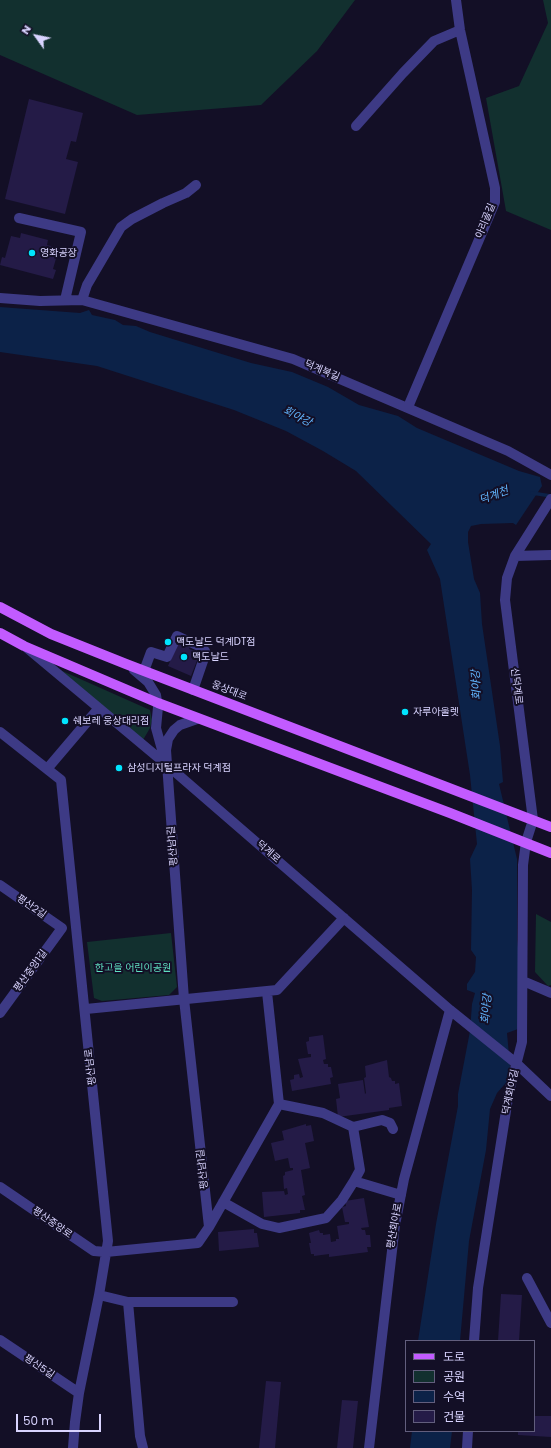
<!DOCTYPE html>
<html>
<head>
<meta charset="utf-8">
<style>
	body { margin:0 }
	#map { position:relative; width:551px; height:1448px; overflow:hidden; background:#130f26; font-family:Poppins,"Noto Sans KR",sans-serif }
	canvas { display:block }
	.legend { position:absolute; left:405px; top:1340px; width:130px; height:92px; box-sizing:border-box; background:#130f26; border:1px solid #625e7d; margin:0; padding:5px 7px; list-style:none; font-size:12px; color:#d9d4ff }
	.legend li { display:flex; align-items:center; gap:8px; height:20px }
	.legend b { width:20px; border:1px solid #625e7d }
	.north { position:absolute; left:16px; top:16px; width:40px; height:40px; -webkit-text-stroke:3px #130f26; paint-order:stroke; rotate:303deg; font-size:11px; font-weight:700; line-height:16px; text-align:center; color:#d9d4ff }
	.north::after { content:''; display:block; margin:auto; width:14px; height:18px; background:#d9d4ff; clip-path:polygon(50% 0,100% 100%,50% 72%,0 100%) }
	.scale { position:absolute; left:16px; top:1414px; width:85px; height:18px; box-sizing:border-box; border:2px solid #d9d4ff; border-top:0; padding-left:5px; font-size:12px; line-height:14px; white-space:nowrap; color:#d9d4ff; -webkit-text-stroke:3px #130f26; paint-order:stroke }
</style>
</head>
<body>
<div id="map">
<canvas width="551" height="1448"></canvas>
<ul class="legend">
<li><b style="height:5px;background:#c25bff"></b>도로</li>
<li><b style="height:11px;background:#12302f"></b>공원</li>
<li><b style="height:11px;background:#0c2248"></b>수역</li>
<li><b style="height:11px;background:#241b47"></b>건물</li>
</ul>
<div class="north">N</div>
<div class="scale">50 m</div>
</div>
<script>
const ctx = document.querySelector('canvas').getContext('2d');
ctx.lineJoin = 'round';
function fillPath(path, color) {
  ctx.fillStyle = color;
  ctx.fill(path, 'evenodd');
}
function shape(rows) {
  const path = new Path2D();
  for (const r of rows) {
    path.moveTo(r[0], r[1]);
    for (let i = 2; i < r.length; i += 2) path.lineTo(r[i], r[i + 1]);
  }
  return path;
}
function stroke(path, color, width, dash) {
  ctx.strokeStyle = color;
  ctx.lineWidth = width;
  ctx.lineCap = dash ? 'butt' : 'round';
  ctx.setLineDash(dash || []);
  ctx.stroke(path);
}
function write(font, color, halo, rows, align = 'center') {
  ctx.font = font + ' Poppins,"Noto Sans KR",sans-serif';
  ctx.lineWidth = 4;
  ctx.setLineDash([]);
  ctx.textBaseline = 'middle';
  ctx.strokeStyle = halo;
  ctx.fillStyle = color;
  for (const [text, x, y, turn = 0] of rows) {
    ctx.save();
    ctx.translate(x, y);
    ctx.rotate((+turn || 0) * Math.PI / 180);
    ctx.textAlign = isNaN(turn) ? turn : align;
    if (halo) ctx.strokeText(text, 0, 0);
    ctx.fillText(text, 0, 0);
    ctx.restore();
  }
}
fillPath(shape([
	[0,0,355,0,317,51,261,105,137,115,0,55],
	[543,0,551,0,551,230,506,211,486,98,519,86,548,23],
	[60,670,150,710,152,720,150,728,143,740],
	[536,914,551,922,551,985,548,986,535,972],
	[171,933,177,987,169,995,102,1001,94,998,87,942]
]), '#12302f');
fillPath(shape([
	[0,307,80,313,89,310,92,315,115,320,123,325,136,326,150,332,251,363,292,372,328,387,359,405,398,416,417,428,519,471,540,477,542,486,516,525,513,523,481,524,471,526,468,532,468,542,474,579,480,593,482,624,500,746,503,782,499,784,517,859,517,939,520,965,518,1029,507,1033,511,1077,497,1093,490,1109,486,1150,469,1241,460,1341,418,1341,436,1224,458,1106,458,1094,470,1031,472,1004,475,993,467,990,467,984,475,972,476,957,471,950,472,890,470,859,477,844,470,775,440,579,427,550,431,544,356,471,323,451,286,431,234,410,97,366,0,352],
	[412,1431,452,1431,450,1448,410,1448]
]), '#0c2248');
stroke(shape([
	[532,493,551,496]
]), '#0c2248', 3.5);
fillPath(shape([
	[29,99,83,113,76,142,71,141,66,159,78,162,65,214,5,199],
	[21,233,48,240,47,245,59,248,53,269,56,270,53,279,0,265,2,257,5,258,11,236,20,238],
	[180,639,191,644,189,649,196,651,194,656,198,658,191,676,168,666],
	[323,1035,326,1059,323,1060,324,1064,328,1064,328,1067,331,1067,333,1077,330,1078,331,1084,292,1091,290,1080,294,1079,294,1075,299,1074,300,1078,303,1077,298,1059,311,1057,311,1054,308,1054,306,1042,309,1041,309,1037],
	[387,1060,389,1077,391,1078,392,1081,395,1081,395,1084,399,1083,402,1106,389,1108,389,1110,338,1117,336,1099,340,1098,338,1084,363,1080,365,1094,366,1093,364,1078,366,1077,365,1066],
	[306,1124,306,1126,311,1125,314,1141,305,1143,310,1168,301,1170,305,1195,302,1196,305,1210,300,1210,300,1213,264,1217,262,1192,284,1191,285,1195,288,1194,287,1188,284,1189,283,1176,285,1175,285,1172,293,1170,293,1168,290,1168,288,1158,275,1161,271,1143,284,1140,282,1131],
	[364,1198,369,1227,361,1228,362,1230,365,1230,366,1235,370,1235,371,1247,367,1247,368,1252,329,1257,329,1254,314,1256,314,1254,311,1254,309,1243,311,1243,309,1233,319,1230,320,1233,323,1233,323,1235,330,1234,331,1242,336,1241,336,1239,339,1239,337,1226,349,1224,349,1222,345,1222,342,1207,346,1206,345,1201],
	[254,1229,254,1233,257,1233,259,1247,219,1251,218,1232],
	[501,1294,522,1295,519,1341,498,1341],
	[266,1381,281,1382,275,1448,259,1448],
	[342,1400,358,1401,353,1448,337,1448],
	[534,1416,551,1416,551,1437,518,1435,518,1431,534,1431]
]), '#241b47');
stroke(shape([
	[356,126,403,73,434,41,460,30],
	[19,218,81,232,65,300],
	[0,298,40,301,82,300,293,359,508,451,551,475],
	[82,300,87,285,121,227,132,219,163,203,186,193,196,185],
	[408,407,495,202,495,188,460,30,456,0],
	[515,556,551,555],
	[27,648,167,765,450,1010,517,1064,551,1096],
	[134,670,148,682,156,695,158,707,156,728,164,757],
	[144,671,151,652,167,657,177,636,201,647,205,651,204,658,193,690],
	[0,732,47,769],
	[0,885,62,928],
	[523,981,551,993],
	[86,1009,277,990,344,918],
	[0,1013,62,928],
	[279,1104,323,1113,353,1127,360,1170,354,1181,401,1195],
	[353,1127,382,1120,390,1123,393,1129],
	[0,1187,94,1251,106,1252,198,1243,209,1227,184,999,166,750,168,739,174,730,180,725,197,719],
	[223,1202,262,1224,279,1228,326,1218,342,1200,354,1181],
	[209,1227,279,1104,267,992],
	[527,1278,551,1323],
	[99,1295,128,1302,140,1436,143,1448],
	[128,1302,233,1302],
	[0,1340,79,1393],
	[474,1341,478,1288,509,1092,522,1042,523,865,526,842,533,820,505,600,507,578,515,556,551,499],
	[73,1448,75,1422,79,1393,99,1295,108,1241,61,780,47,769,98,709],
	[369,1448,395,1225,404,1179,450,1010],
	[467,1448,468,1431]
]), '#3d3a85', 10);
stroke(shape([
	[0,607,51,634,126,664,551,827],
	[0,633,24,646,158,703,450,813,551,853]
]), '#c25bff', 10);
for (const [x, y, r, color] of [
	[32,253,4,"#00e5ff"],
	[168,642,4,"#00e5ff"],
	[184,657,4,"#00e5ff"],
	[405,712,4,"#00e5ff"],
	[65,721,4,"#00e5ff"],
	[119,768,4,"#00e5ff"]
]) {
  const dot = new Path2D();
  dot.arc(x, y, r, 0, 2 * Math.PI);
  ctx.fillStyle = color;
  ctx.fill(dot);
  stroke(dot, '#130f26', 1.5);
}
write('10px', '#d9d4ff', '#130f26', [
	["아리골길",486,221,-68],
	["덕계북길",322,371,23],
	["신덕계로",516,686,83],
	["웅상대로",229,691,21],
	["평산남1길",173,846,-94],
	["덕계로",268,852,41],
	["평산2길",31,907,35],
	["평산중앙1길",31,971,-54],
	["평산남로",91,1067,-96],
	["덕계회야길",511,1092,-78],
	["평산남1길",203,1169,-96],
	["평산중앙로",52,1223,35],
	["평산회야로",395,1226,-80],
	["평산5길",39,1367,34]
]);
write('10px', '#d9d4ff', '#130f26', [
	["영화공장",40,253],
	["맥도날드 덕계DT점",176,642],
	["맥도날드",192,657],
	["자루아울렛",413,712],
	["쉐보레 웅상대리점",73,721],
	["삼성디지털프라자 덕계점",127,768]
], 'left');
write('10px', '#5fe0c0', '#130f26', [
	["한고을 어린이공원",133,968]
]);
write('italic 11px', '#62b6ff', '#130f26', [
	["회야강",297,417,27],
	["덕계천",494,496,-21],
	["회야강",477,685,-93],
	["회야강",487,1009,-85]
]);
</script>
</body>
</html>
